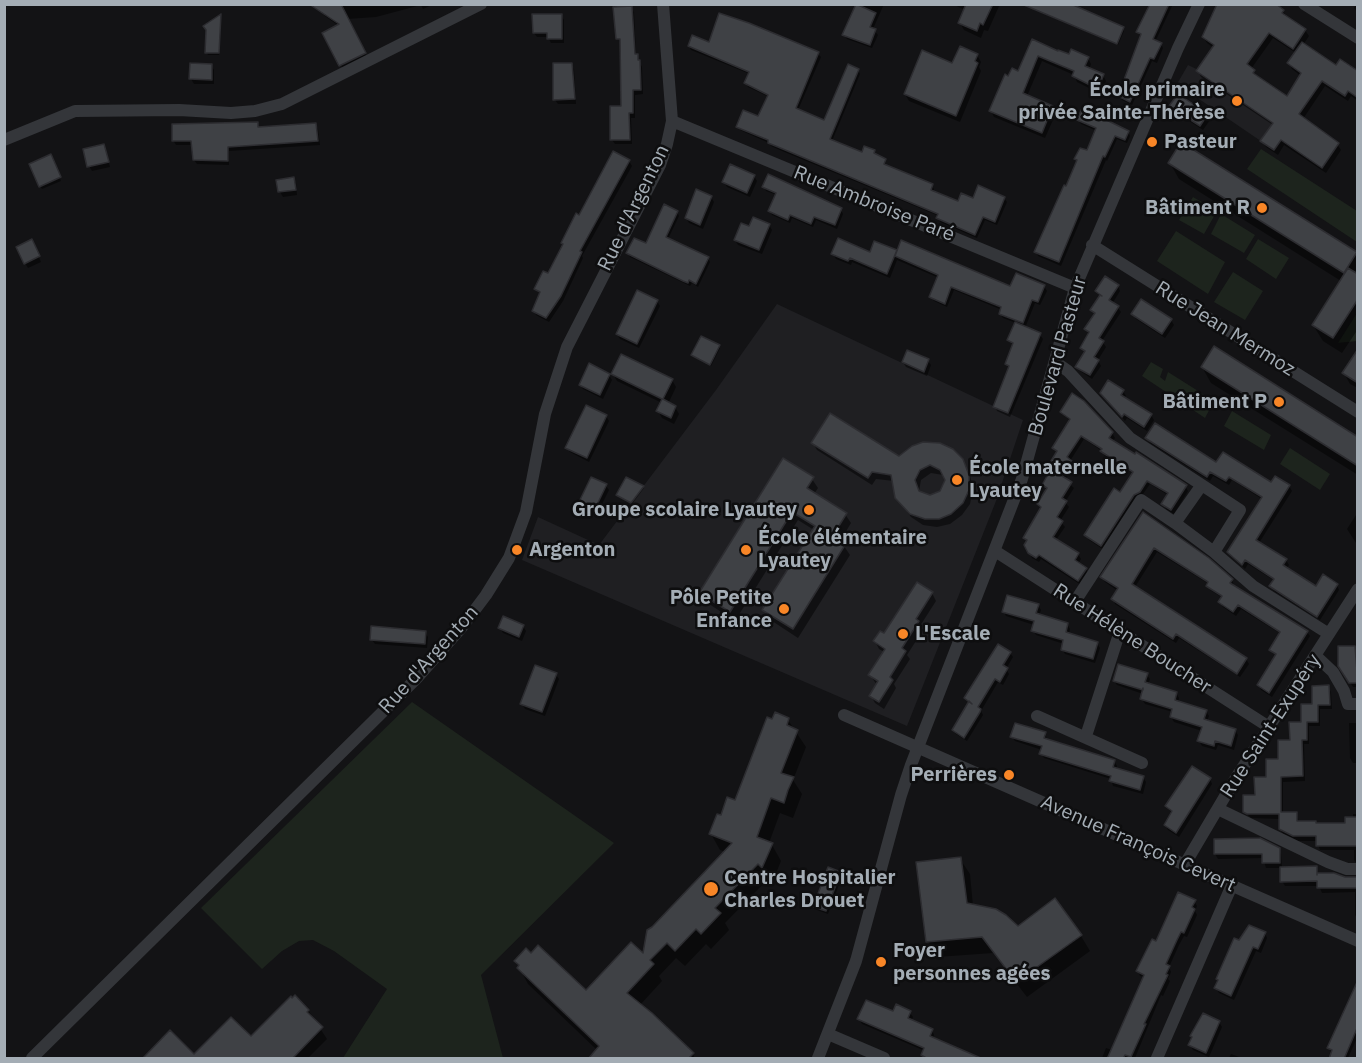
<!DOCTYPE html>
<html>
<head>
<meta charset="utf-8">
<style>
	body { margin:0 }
	#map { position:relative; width:1362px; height:1063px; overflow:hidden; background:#131315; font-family:"IBM Plex Sans",sans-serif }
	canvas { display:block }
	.frame { position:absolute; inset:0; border:6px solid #a4adb5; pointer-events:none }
</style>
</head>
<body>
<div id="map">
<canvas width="1362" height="1063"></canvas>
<div class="frame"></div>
</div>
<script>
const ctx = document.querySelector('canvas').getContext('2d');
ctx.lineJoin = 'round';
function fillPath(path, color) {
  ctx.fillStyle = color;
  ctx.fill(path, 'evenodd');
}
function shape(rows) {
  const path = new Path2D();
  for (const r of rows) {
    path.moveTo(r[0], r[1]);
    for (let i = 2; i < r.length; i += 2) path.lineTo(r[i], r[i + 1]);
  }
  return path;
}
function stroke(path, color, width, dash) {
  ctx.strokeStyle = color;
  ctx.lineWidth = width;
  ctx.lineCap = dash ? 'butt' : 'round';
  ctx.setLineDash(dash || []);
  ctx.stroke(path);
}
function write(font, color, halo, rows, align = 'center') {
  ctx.font = font + ' "IBM Plex Sans",sans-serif';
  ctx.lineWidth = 5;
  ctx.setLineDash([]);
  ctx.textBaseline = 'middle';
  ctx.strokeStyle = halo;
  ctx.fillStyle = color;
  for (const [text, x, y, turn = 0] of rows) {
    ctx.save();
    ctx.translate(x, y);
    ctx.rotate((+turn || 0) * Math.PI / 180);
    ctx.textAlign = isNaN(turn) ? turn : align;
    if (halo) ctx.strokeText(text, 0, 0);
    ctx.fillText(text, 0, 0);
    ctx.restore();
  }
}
fillPath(shape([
	[1188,65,1296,117,1274,150,1177,84],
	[777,304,1023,420,996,501,907,726,522,560,538,517,599,545,716,390]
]), '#1f1f22');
fillPath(shape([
	[1261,149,1357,211,1357,242,1247,169],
	[1193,197,1217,211,1204,234,1179,220],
	[1221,214,1255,235,1244,253,1211,234],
	[1176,231,1225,262,1208,294,1157,261],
	[1258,239,1289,258,1276,279,1246,259],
	[1233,272,1263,291,1245,320,1214,302],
	[1357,313,1357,341,1338,343],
	[1151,362,1163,369,1160,377,1165,381,1168,372,1214,401,1205,418,1142,376],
	[1232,411,1271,435,1264,450,1224,426],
	[1290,448,1330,474,1320,490,1280,464],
	[412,702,614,843,481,975,503,1058,343,1058,387,989,334,951,313,940,299,941,282,951,262,969,201,908]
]), '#1d241d');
fillPath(shape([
	[327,4,434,4,423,9,421,5,376,17,347,19,367,57,343,69,324,34,339,26,325,16,322,12],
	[614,4,627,4,627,8,631,8,634,12,636,55,642,67,643,94,635,95,635,118,631,118,632,144,615,144,612,140,623,107,620,43,615,24],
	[857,4,884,4,873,29,878,35,872,48,847,39,844,35],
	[952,4,1000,4,988,31,984,30,981,38,964,30,960,23,965,10],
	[1035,4,1067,4,1123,28,1124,31,1118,45,1035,10],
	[1151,4,1173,4,1155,42,1161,44,1163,48,1157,63,1152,61,1132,105,1122,100,1120,96,1140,36,1138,32],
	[1356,4,1358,4,1358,13,1354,8],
	[1283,11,1287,17,1305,30,1309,36,1303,45,1336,67,1358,72,1358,101,1351,96,1348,101,1325,86,1303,119,1337,144,1341,150,1326,173,1284,145,1278,155,1266,147,1262,141,1273,125,1201,77,1198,71,1214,48,1207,43,1203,37],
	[1273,38,1296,53,1289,63,1292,69,1301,76,1287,98,1257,77,1251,69],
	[561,15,564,20,564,43,551,43,548,37,537,37,534,33],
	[221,16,219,55,208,55,207,53],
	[749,24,818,54,821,57,798,110,825,122,858,70,860,74,832,141,862,154,874,151,876,156,885,160,886,166,932,186,934,189,933,192,959,203,1004,198,1007,202,997,225,985,220,977,238,940,222,939,216,782,151,771,146,769,143,740,130,738,126,759,117,769,97,748,87,746,83,750,74,691,50,689,46,710,44],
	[1032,41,1070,56,1088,58,1091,64,1089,70,1103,75,1106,81,1101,94,1077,82,1074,75,1042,61,1027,96,1052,107,1056,113,1045,138,994,117,991,111,1009,78,1018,73],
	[977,55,981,62,979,67,981,71,960,122,909,101,905,94,953,65],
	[571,64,574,69,576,104,558,104,555,100],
	[211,65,214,70,214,84,194,84,191,79],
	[1171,106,1207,115,1210,120,1203,130,1174,111],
	[1078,120,1128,132,1130,136,1127,143,1117,139,1107,161,1106,160,1061,266,1038,256,1036,251,1067,188,1078,162,1076,159,1088,152,1097,131,1081,124],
	[257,124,260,129,315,124,318,129,320,145,229,151,229,165,197,164,194,160,193,145,176,145,173,140],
	[104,146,110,167,92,171,89,166],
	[52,160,61,181,42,189,40,186],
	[629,161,632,166,582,256,583,258,563,301,549,322,536,315,534,310,540,294,536,289,549,275,580,217],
	[1170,163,1356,254,1358,257,1358,329,1342,353,1323,341,1313,325,1341,281,1179,179],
	[754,176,757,181,750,197,727,187,724,182],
	[293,178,296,183,297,195,283,197,280,192],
	[764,187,841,210,843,214,837,229,816,220,813,227,792,218,790,223,772,215,770,211,777,195,766,191],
	[711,197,714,202,703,229,689,223,686,218],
	[677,212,679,216,668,239,708,258,710,262,698,287,692,283,690,286,686,284,630,257,628,253,646,245],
	[769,225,772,230,762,254,738,245,735,240,750,228],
	[34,246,41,262,28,268,25,263],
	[896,251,897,253,1011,288,1044,286,1047,291,1040,305,1035,303,1025,328,1040,335,1043,339,1010,417,997,411,995,406,1009,369,1006,364,1014,346,1008,340,1016,323,1003,318,1000,314,1002,310,954,290,947,307,934,301,931,297,939,278,897,260,890,278,852,262,851,265,836,259,833,254],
	[1118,286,1120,291,1112,304,1118,308,1121,312,1102,341,1106,347,1098,360,1101,366,1092,379,1080,371,1077,367,1085,353,1082,348,1089,335,1086,329,1095,316,1092,310,1100,297,1097,291],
	[657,301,660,306,639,348,620,339,617,334],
	[1133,314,1171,320,1174,325,1165,338,1136,319],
	[701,338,720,348,711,366,692,355],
	[1358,352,1358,388,1350,384,1344,373],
	[928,361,931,365,927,376,906,367,903,362],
	[1202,367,1358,438,1358,475,1211,383],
	[613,374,672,380,676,387,668,404,675,407,679,414,674,424,662,418,658,411,662,403,617,381],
	[609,375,612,380,603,399,583,389,580,385],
	[1123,391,1126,396,1124,398,1151,415,1154,420,1147,431,1127,418,1125,421,1102,393],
	[1062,412,1112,433,1115,438,1112,442,1185,486,1188,491,1174,514,1166,509,1163,504,1168,495,1150,484,1104,550,1089,540,1086,535,1121,494,1134,474,1105,456,1102,451,1084,439,1070,461,1074,467,1065,480,1074,488,1065,502,1069,507,1060,521,1065,527,1056,540,1078,554,1081,559,1078,564,1086,569,1089,574,1081,585,1041,559,1039,562,1032,558,1025,545,1027,542,1025,538,1041,510,1039,504,1046,490,1043,485,1052,471,1049,466,1057,454,1054,448,1070,421],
	[606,416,609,421,589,462,570,452,567,448],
	[1147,438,1272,484,1289,486,1292,491,1259,543,1286,560,1289,565,1286,569,1317,588,1337,585,1339,590,1320,620,1274,591,1271,587,1275,581,1248,564,1245,569,1228,552,1262,499,1232,480,1229,485,1213,476,1210,481,1150,443],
	[813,443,965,467,970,475,973,490,970,504,962,515,950,524,937,527,923,525,911,517,901,503,894,481,876,479,872,485,817,450],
	[931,473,943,475,946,478,944,488,934,496,922,494,919,491,921,480],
	[812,479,818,488,814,494,845,514,851,523,839,543,844,546,850,555,798,638,769,619,764,610,814,530,798,520,735,621,706,602,700,593],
	[606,486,609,490,598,512,582,504,582,507,580,504],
	[643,487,644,488,632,504,617,495],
	[1358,512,1358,546,1347,529],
	[1144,514,1232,580,1234,586,1307,632,1310,636,1272,697,1261,690,1259,685,1277,656,1271,650,1281,634,1241,609,1236,616,1223,607,1220,602,1223,598,1210,590,1209,584,1157,552,1135,587,1246,659,1249,664,1240,677,1179,638,1176,643,1115,604,1113,599,1118,591,1105,582,1102,578],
	[932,593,936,601,920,626,923,630,907,655,910,659,894,684,896,688,884,709,875,703,871,696,877,685,870,675,884,652,879,649,875,641,885,636],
	[1038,605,1041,610,1039,616,1067,624,1070,629,1069,634,1097,643,1100,648,1095,663,1065,654,1062,649,1064,644,1036,635,1033,630,1034,625,1006,616,1004,612],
	[523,626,526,631,522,641,503,633,500,628],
	[425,632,428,637,427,648,375,644,372,640],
	[1355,647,1357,652,1358,687,1353,687,1340,665],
	[1010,653,1013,657,1006,669,1009,674,1003,685,998,682,981,711,983,715,967,741,956,734,953,730,969,704,966,698],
	[556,675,559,679,545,716,525,709,522,704],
	[1147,675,1150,679,1148,685,1176,693,1179,698,1178,703,1206,711,1209,716,1207,721,1235,730,1238,735,1234,750,1218,745,1216,750,1202,746,1199,741,1202,731,1174,722,1171,717,1173,712,1145,704,1142,699,1143,694,1117,685,1114,681],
	[1328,687,1331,692,1332,709,1320,709,1320,726,1309,726,1309,744,1304,744,1305,781,1283,782,1283,814,1297,814,1299,823,1316,825,1347,825,1353,818,1353,814,1358,814,1358,865,1354,860,1354,850,1320,850,1317,841,1297,841,1283,834,1280,829,1280,819,1251,818,1245,812],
	[788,720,806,747,793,780,802,794,793,818,780,813,769,843,772,845,781,861,772,883,768,879,725,923,729,930,711,949,706,944,685,966,676,958,659,976,662,981,640,1005,692,1053,695,1058,590,1058,597,1050,528,984,516,961,586,992,644,956,726,852,720,850,711,834,721,817,736,802],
	[1349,723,1358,723,1358,763,1353,763,1350,758],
	[1045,733,1047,740,1114,761,1117,766,1116,769,1143,777,1146,782,1143,794,1113,786,1111,779,1044,758,1041,753,1042,750,1015,741,1012,737],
	[1210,779,1212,784,1179,837,1168,830,1165,825,1172,813,1167,807],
	[1278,849,1281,854,1282,868,1316,868,1319,874,1347,879,1358,878,1358,919,1355,915,1355,892,1322,893,1319,886,1285,886,1282,881,1282,868,1266,868,1263,858,1218,859,1215,854],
	[960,859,970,874,973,906,1018,928,1081,936,1090,951,1027,997,993,953,937,957,928,941],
	[840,873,842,877,828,914,817,910,815,906],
	[1194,901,1197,906,1195,911,1197,915,1187,937,1184,936,1179,945,1169,967,1171,972,1168,979,1170,981,1163,996,1161,995,1135,1058,1102,1058,1106,1048,1112,1050,1144,977,1140,976,1138,971,1157,943],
	[1265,933,1267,938,1261,953,1256,951,1234,1000,1219,993,1216,988,1240,942],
	[1358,995,1358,1036,1348,1058,1330,1058,1331,1053,1329,1048],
	[308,1010,327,1039,308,1058,144,1058,194,1057,251,1038],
	[893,1013,910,1013,913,1017,911,1021,932,1030,934,1035,933,1039,978,1058,925,1058,923,1055,925,1051,862,1024,859,1019],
	[1219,1022,1222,1027,1209,1057,1193,1050,1190,1045],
	[1231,1054,1242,1058,1229,1058]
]), '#0007');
const building = shape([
	[309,4,341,4,366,53,339,66,322,33,339,24,309,4],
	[856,4,876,13,870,27,876,29,870,45,842,35,856,4],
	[966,4,993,4,983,25,980,23,977,31,958,23,966,4],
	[1071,4,1124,27,1117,44,1024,5,1071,4],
	[1150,4,1169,4,1153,39,1162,43,1154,59,1150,58,1130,102,1118,96,1141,34,1136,32,1150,4],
	[1217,4,1276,4,1284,10,1282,13,1306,29,1293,49,1269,33,1247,64,1255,70,1253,73,1287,96,1301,73,1287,63,1302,42,1336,65,1340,59,1358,71,1358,98,1348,91,1345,96,1322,81,1299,114,1339,143,1322,168,1281,140,1274,150,1260,141,1273,123,1196,71,1214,45,1202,37,1217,4],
	[632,6,635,54,638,54,638,60,640,60,641,90,633,90,633,113,629,113,630,140,610,140,610,106,621,106,620,39,616,39,613,7,632,6],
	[719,13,749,23,819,52,796,108,824,120,848,64,859,69,830,139,862,152,864,146,875,150,874,153,886,159,884,164,933,184,931,190,958,201,961,193,973,198,978,185,1005,197,995,222,983,217,975,235,936,218,938,214,778,147,768,143,768,140,736,127,743,110,758,116,768,95,744,83,749,72,688,46,692,35,709,42,719,13],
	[221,14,219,53,205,53,206,30,203,26,221,14],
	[532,14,562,14,562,39,547,39,547,33,533,33,532,14],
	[1032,39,1058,51,1058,50,1069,54,1071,49,1089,57,1085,66,1104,74,1098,89,1072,76,1074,71,1038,56,1023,93,1053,106,1042,133,989,111,1005,74,1008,76,1012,68,1018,71,1032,39],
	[960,46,978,54,975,61,978,63,956,116,904,94,922,50,952,63,960,46],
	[190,63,212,64,212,80,189,79,190,63],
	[553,63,572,63,575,99,553,100,553,63],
	[1178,94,1208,114,1200,126,1169,106,1178,94],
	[1082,108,1129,131,1125,140,1115,136,1105,157,1103,156,1059,262,1034,252,1064,185,1066,186,1077,160,1074,159,1080,148,1087,150,1096,128,1077,120,1082,108],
	[258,122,258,127,316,123,318,141,228,147,228,161,193,160,191,141,172,141,172,124,258,122],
	[1181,142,1357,252,1344,273,1168,163,1181,142],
	[104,144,109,162,87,167,83,149,104,144],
	[613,151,630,160,580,251,582,252,561,296,546,318,532,311,540,292,534,289,543,271,548,273,563,244,561,243,576,213,579,215,613,151],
	[51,154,61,177,39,187,29,164,51,154],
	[730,164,755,175,747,193,722,182,730,164],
	[768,174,842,208,835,225,814,217,811,224,790,215,788,220,768,211,776,193,762,187,768,174],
	[294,177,296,190,278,192,276,180,294,177],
	[696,189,712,196,700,225,685,218,696,189],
	[664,204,678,211,666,237,709,257,696,284,689,280,688,283,683,281,626,253,634,238,646,243,664,204],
	[753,217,770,224,759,250,734,240,741,223,749,226,753,217],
	[838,238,870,252,874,241,897,250,887,274,850,258,848,261,831,254,838,238],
	[32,239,40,256,24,264,16,247,32,239],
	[901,240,1010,286,1016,273,1045,285,1038,302,1032,300,1023,323,999,314,1001,307,951,287,945,304,929,297,938,275,895,256,901,240],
	[1348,268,1358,274,1358,299,1333,338,1312,325,1348,268],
	[1105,276,1119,285,1109,300,1119,306,1099,338,1104,341,1094,357,1099,360,1090,375,1075,367,1085,351,1080,348,1089,332,1084,329,1095,313,1090,310,1100,295,1102,296,1095,291,1105,276],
	[637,290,658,300,637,344,616,334,637,290],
	[1141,299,1172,319,1162,334,1131,314,1141,299],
	[1015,322,1041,333,1008,413,993,407,1009,366,1005,364,1013,343,1007,340,1015,322],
	[701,336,720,345,710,365,691,355,701,336],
	[1214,346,1358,437,1358,466,1201,367,1214,346],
	[1358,349,1358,383,1342,373,1358,349],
	[907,350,929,359,924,372,902,362,907,350],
	[621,354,673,379,663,399,676,406,671,418,656,411,662,399,611,374,621,354],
	[589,363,610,374,600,395,579,385,589,363],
	[1108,380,1124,390,1121,395,1152,414,1144,427,1124,414,1122,417,1100,393,1108,380],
	[1072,393,1084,401,1113,432,1109,438,1135,454,1136,452,1187,485,1171,510,1161,504,1168,493,1147,481,1140,492,1134,495,1101,546,1084,535,1114,488,1120,492,1133,472,1100,451,1102,449,1081,436,1067,457,1072,461,1062,476,1072,482,1062,498,1067,501,1057,517,1063,521,1053,537,1079,553,1075,560,1087,568,1078,581,1039,555,1036,558,1028,553,1024,545,1027,540,1023,538,1041,507,1037,504,1047,488,1042,485,1051,469,1048,466,1057,451,1052,448,1070,419,1060,412,1072,393],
	[586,405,607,415,587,458,565,448,586,405],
	[830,413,899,456,912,446,923,442,940,443,953,449,963,459,969,475,969,490,963,503,951,514,939,519,925,519,910,514,895,498,891,475,872,472,868,478,811,443,830,413],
	[930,465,940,470,945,480,940,491,930,495,919,491,915,480,920,470,930,465],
	[1155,423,1216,462,1223,452,1271,482,1275,476,1290,485,1256,540,1287,559,1283,565,1316,586,1323,574,1338,584,1317,617,1269,586,1274,579,1245,560,1242,565,1227,552,1262,497,1229,477,1226,481,1210,472,1207,477,1145,438,1155,423],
	[783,458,814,477,807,488,847,513,832,537,845,545,793,629,762,610,815,526,792,512,730,612,699,593,783,458],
	[591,477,607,484,594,511,578,504,591,477],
	[626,477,644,486,631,503,616,495,626,477],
	[1143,512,1209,558,1233,579,1230,583,1308,631,1269,693,1257,685,1276,654,1269,650,1280,632,1238,605,1233,612,1218,602,1222,596,1206,586,1208,582,1154,548,1132,584,1247,658,1237,674,1176,634,1173,639,1111,599,1118,588,1100,577,1143,512],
	[917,582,933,592,916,619,919,621,902,648,906,651,890,677,893,680,879,702,869,696,878,681,868,675,885,649,873,641,880,631,884,633,917,582],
	[1007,595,1039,604,1036,613,1068,623,1066,632,1098,642,1093,659,1061,650,1063,640,1031,631,1034,621,1002,612,1007,595],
	[503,616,524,625,519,637,498,628,503,616],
	[371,626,426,631,425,644,370,640,371,626],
	[998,644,1011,652,1003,665,1008,668,1000,682,995,679,978,707,981,709,980,712,964,738,952,730,969,701,972,704,964,698,998,644],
	[1338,646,1355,646,1358,683,1349,683,1338,666,1338,646],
	[1118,664,1148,673,1145,682,1177,692,1175,700,1207,710,1204,719,1236,729,1231,746,1215,741,1214,746,1197,741,1202,727,1170,717,1172,709,1140,699,1143,688,1143,690,1113,681,1118,664],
	[535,665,557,673,542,712,520,704,535,665],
	[1329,685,1330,705,1318,705,1318,722,1307,722,1307,740,1302,740,1303,776,1281,777,1281,812,1297,812,1297,821,1316,821,1316,823,1345,823,1345,817,1358,817,1358,846,1316,846,1316,836,1293,836,1279,829,1279,814,1247,814,1243,812,1243,795,1255,795,1254,777,1266,777,1266,759,1278,759,1278,740,1290,740,1289,722,1301,722,1301,704,1312,704,1312,686,1329,685],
	[775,712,789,718,787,725,798,730,781,773,794,777,788,790,784,803,771,798,757,837,773,843,762,868,758,864,715,908,721,913,701,934,696,929,675,951,667,943,650,960,654,964,627,993,652,1013,694,1053,688,1059,588,1059,599,1046,517,968,519,965,514,961,526,948,531,953,538,945,586,990,631,942,643,953,647,930,652,927,732,843,709,834,717,814,721,815,727,797,735,800,767,717,772,719,775,712],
	[1015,723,1046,732,1044,738,1115,760,1113,767,1144,776,1140,790,1109,781,1111,776,1039,754,1042,746,1010,737,1015,723],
	[1192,766,1211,778,1176,833,1164,825,1172,811,1165,806,1192,766],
	[1260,838,1280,848,1280,863,1262,863,1262,854,1214,854,1214,839,1260,838],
	[961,857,967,903,996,909,1006,915,1018,926,1055,898,1082,935,1016,982,982,937,926,942,916,862,961,857],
	[1317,866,1317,875,1317,873,1334,873,1345,877,1358,877,1358,888,1317,888,1317,881,1280,882,1280,867,1317,866],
	[828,867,841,872,826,911,813,907,828,867],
	[1178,892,1196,900,1192,907,1195,909,1184,933,1181,932,1177,940,1166,964,1170,966,1166,974,1168,975,1144,1024,1146,1024,1131,1057,1125,1055,1123,1059,1107,1059,1144,975,1136,971,1152,939,1156,941,1178,892],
	[1249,925,1266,932,1258,949,1253,947,1231,996,1214,988,1218,980,1216,979,1234,938,1239,940,1249,925],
	[1358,980,1358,1026,1344,1059,1329,1059,1332,1050,1327,1048,1358,980],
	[295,995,309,1010,307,1012,323,1027,292,1059,142,1059,170,1030,194,1054,231,1017,251,1036,291,996,292,998,295,995],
	[866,1000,893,1011,896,1004,911,1011,908,1018,933,1029,930,1036,983,1059,928,1059,921,1055,924,1048,857,1019,866,1000],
	[1203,1013,1220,1021,1206,1053,1188,1045,1192,1037,1190,1036,1203,1013]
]);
fillPath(building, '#3f4145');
stroke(building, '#2d2d31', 1.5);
stroke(shape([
	[1304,4,1358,38],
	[672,121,1075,288],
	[4,140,75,111,179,110,231,113,255,111,282,104,481,4],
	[1092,245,1358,412],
	[1055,362,1068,371,1130,438,1240,510,1214,552],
	[1201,486,1175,523,1214,552,1253,586,1329,634],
	[995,551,1269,727],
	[1074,603,1141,500,1175,523],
	[1316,656,1333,672,1344,691,1348,704,1358,704],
	[844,715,1358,941],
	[1037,716,1142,763],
	[1086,736,1120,631],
	[1218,809,1328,862,1347,869,1358,869],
	[1185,864,1234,781,1358,589],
	[828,1034,884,1058],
	[32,1058,416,679,462,627,486,595,509,558,526,512,545,414,567,347,660,165,667,144,672,121,663,4],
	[818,1058,856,961,901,795,911,765,1022,479,1075,288,1178,48,1199,4],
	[1157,1058,1232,885]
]), '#34363a', 12);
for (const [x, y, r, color] of [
	[1237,101,6,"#f88627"],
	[1152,142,6,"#f88627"],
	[1262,208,6,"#f88627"],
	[1279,402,6,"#f88627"],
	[957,480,6,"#f88627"],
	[809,510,6,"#f88627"],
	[517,550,6,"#f88627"],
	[746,550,6,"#f88627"],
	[784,609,6,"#f88627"],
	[903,634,6,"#f88627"],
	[1009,775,6,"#f88627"],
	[711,889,8,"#f88627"],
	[881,962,6,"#f88627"]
]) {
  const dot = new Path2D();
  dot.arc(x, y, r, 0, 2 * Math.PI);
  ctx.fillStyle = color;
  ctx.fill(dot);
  stroke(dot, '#0e0e0f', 2);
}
write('bold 20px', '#a4adb5', '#0e0e0f', [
	["École primaire",1225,90,"right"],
	["privée Sainte-Thérèse",1225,113,"right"],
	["Pasteur",1164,142],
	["Bâtiment R",1250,208,"right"],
	["Bâtiment P",1267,402,"right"],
	["École maternelle",969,468],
	["Lyautey",969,491],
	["Groupe scolaire Lyautey",797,510,"right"],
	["École élémentaire",758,538],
	["Lyautey",758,561],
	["Argenton",529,550],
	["Pôle Petite",772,598,"right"],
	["Enfance",772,621,"right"],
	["L'Escale",915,634],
	["Perrières",997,775,"right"],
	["Centre Hospitalier",724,878],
	["Charles Drouet",724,901],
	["Foyer",893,951],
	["personnes agées",893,974]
], 'left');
write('20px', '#a4adb5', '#0e0e0f', [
	["Rue Ambroise Paré",874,204,22],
	["Rue d'Argenton",634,208,-64],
	["Rue Jean Mermoz",1225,329,32],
	["Boulevard Pasteur",1058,356,-74],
	["Rue Hélène Boucher",1132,639,33],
	["Rue d'Argenton",429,660,-48],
	["Rue Saint-Exupéry",1271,726,-57],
	["Avenue François Cevert",1138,844,24]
]);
</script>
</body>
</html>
